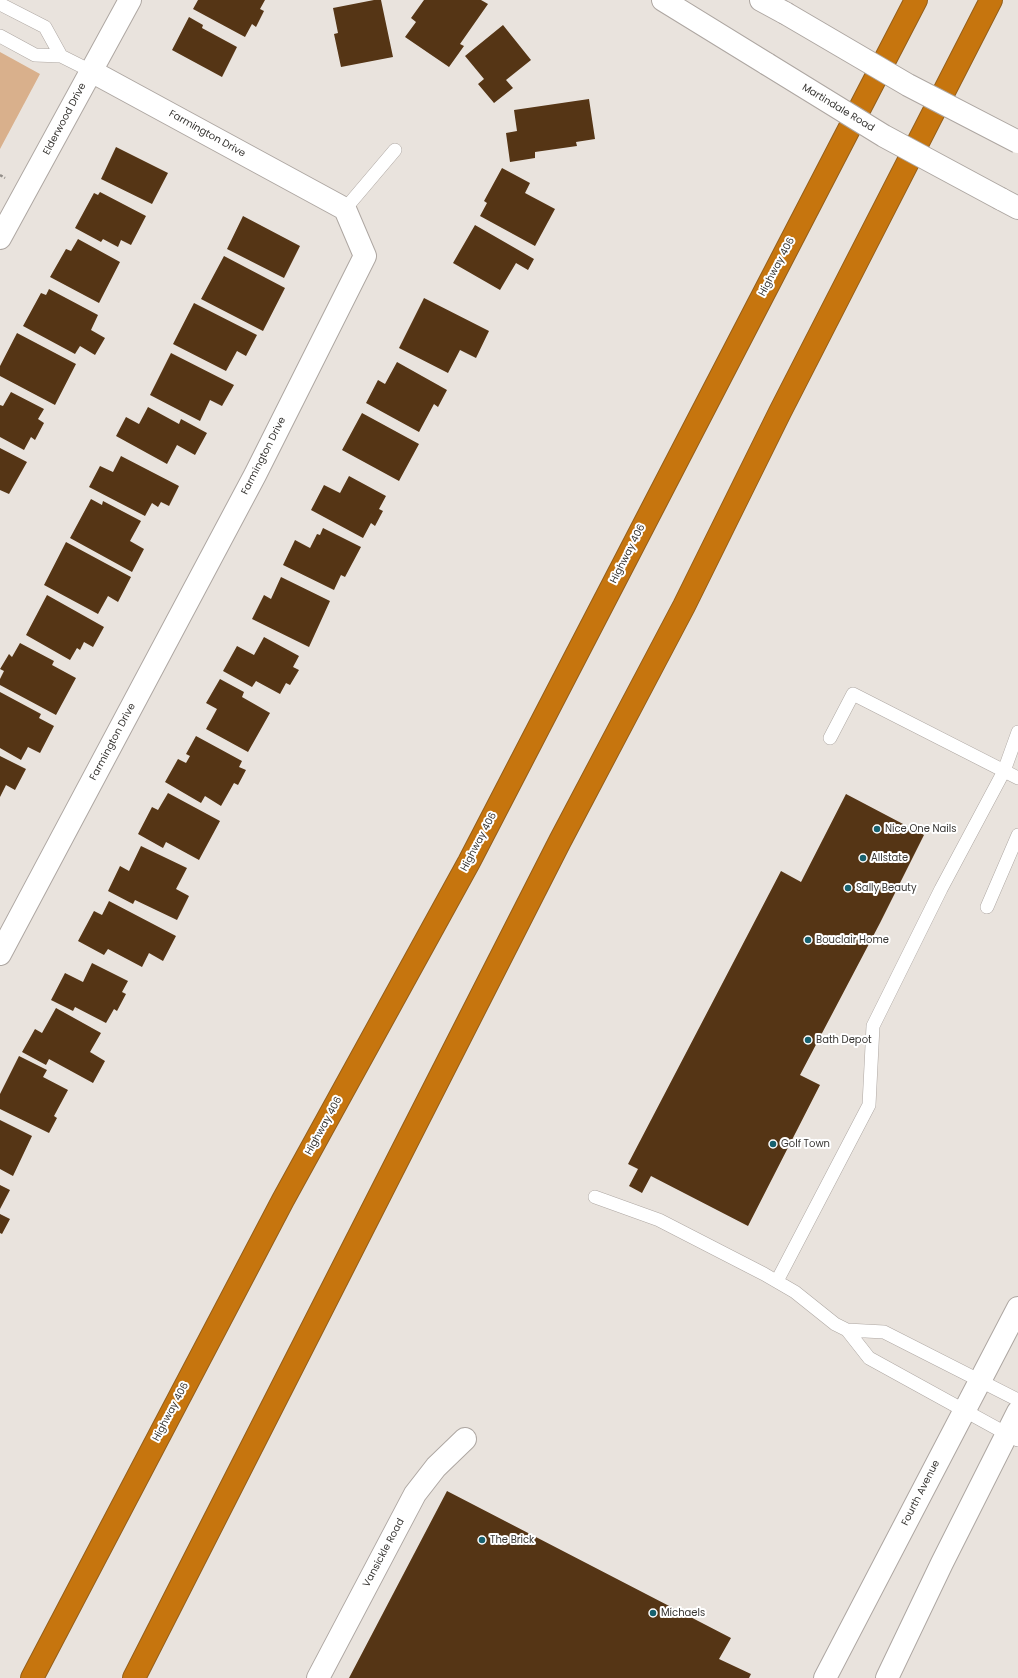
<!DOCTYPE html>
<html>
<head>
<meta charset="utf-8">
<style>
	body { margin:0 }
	canvas { display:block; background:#e9e3dd }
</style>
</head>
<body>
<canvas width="1018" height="1678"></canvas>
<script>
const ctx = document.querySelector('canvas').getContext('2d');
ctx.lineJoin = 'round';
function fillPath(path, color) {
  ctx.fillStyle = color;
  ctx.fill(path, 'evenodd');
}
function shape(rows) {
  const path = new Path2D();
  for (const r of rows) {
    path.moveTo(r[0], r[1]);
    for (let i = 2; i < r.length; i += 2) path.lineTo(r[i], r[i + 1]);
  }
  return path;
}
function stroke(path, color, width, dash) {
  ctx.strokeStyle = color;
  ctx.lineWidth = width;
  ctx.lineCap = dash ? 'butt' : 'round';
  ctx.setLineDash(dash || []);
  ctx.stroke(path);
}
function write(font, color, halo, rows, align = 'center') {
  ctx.font = font + ' Poppins,sans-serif';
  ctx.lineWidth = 4;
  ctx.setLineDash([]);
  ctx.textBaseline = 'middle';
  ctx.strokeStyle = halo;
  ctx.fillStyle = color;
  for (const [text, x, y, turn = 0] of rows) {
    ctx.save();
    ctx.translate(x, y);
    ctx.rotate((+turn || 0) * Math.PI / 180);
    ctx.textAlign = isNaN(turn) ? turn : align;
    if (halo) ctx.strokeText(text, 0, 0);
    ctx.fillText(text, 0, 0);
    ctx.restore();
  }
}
fillPath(shape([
	[0,52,40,74,0,149]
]), '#d9b08c');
fillPath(shape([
	[198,0,265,0,260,9,264,11,256,27,252,24,245,37,193,9],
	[374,0,381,0,393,57,341,67,334,34,338,33,333,8],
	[424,0,481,0,488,4,460,44,464,46,449,67,405,37,416,22,411,18],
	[189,17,203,25,202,28,237,47,222,77,172,50],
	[503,25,531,60,506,80,513,88,494,103,478,84,484,79,465,56],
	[589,99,595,139,576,142,577,146,535,152,535,158,510,162,506,133,517,131,514,110],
	[116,147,168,173,152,204,101,179],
	[502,168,530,183,525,193,555,209,535,246,480,216,487,203,484,201],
	[100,192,146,216,131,245,121,240,118,247,103,239,101,242,75,228,94,193,98,195],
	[243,216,300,246,284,278,227,249],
	[475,225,534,259,528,270,516,263,500,290,453,263],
	[78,239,120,262,99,303,50,277,66,249,71,251],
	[224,256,285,288,263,331,201,299],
	[49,289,98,315,91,330,105,338,95,355,80,346,75,354,23,326,41,293,46,295],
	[424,298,489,331,476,358,460,350,448,373,399,348],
	[194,303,257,335,246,356,237,351,226,371,173,344],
	[17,333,76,364,55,405,0,376,0,366],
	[171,353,234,385,222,406,210,400,200,421,150,395],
	[397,362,447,390,438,407,434,404,419,432,366,403,378,380,385,384],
	[11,392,44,409,38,419,44,423,35,440,31,437,24,450,0,437,0,405,3,406],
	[148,407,179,424,181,419,207,433,195,455,177,445,167,464,116,436,126,417,139,424],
	[362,413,419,444,399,481,342,450],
	[0,448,27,462,9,494,0,490],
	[121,456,179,486,169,506,161,502,158,507,152,503,145,516,89,487,100,466,113,472],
	[349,476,386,496,379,509,383,511,375,526,371,523,363,538,311,510,324,485,340,493],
	[91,499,102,505,103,501,141,521,130,541,144,549,132,572,70,538],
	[323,528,361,547,345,577,341,575,334,590,283,565,295,540,310,548,317,534,320,535],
	[66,542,131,577,118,602,108,596,98,614,44,585],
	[281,577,330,601,309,647,252,619,264,595,271,599],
	[47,595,104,627,93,647,84,642,80,650,77,648,70,660,26,635],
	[264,637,299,656,293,667,299,670,290,685,286,683,280,694,256,681,252,687,223,671,237,646,254,655],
	[20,643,54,661,52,665,76,678,56,715,0,685,0,679,4,671,0,669,9,654,12,657],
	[220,679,244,692,242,697,270,713,248,752,206,729,217,709,206,703],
	[0,692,41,714,39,718,54,726,40,753,28,747,21,760,0,748],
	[196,736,242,761,239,767,246,770,238,785,234,783,221,806,205,796,201,803,165,782,178,759,186,763,190,756,186,754],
	[0,756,26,769,15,790,6,785,0,797],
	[168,793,220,821,199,860,166,842,163,848,138,834,152,807,158,810],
	[846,794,924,835,880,923,800,1075,820,1085,748,1226,651,1176,642,1193,629,1186,638,1169,628,1164,781,871,801,882],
	[141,846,187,868,176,889,189,896,177,920,135,900,133,904,108,891,120,866,129,871],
	[109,901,176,936,163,961,149,953,142,967,108,949,104,955,78,941,94,911,102,915],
	[92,963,128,981,122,992,126,994,117,1011,114,1009,106,1023,75,1007,73,1011,51,1000,65,973,83,982],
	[56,1008,101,1033,90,1052,105,1061,93,1083,49,1059,46,1065,22,1052,35,1029,42,1033],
	[19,1056,47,1070,43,1077,68,1090,54,1116,57,1118,49,1133,0,1109,0,1094],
	[0,1120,32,1136,13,1176,0,1169],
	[0,1185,10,1190,0,1209],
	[0,1214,10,1219,2,1234,0,1233],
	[447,1491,731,1638,719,1659,751,1674,749,1678,349,1678]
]), '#553515');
const lane = shape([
	[0,4,45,27,61,56],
	[0,36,35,55,61,56,91,71],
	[345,209,395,150],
	[830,738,853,694,1018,778],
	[987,907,1018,835],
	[595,1197,659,1220,764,1274,795,1292,835,1324,847,1330,884,1332,1018,1400],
	[777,1281,869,1105,873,1026,941,889,1004,771,1018,732],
	[847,1330,869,1358,1018,1440]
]);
const street = shape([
	[0,238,130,0],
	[0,954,255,475,365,256,345,209,91,71],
	[318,1678,415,1494,436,1467,465,1439]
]);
const secondary = shape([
	[663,0,767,64],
	[761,0,785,13],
	[1001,199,1018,208],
	[825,1678,1018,1308],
	[887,1678,942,1563,1018,1412]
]);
const highway = shape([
	[32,1678,283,1200,469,862,916,0],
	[134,1678,560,841,684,606,780,412,991,0]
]);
stroke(lane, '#aea7a2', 14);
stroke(street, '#aea7a2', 24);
stroke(secondary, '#aea7a2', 24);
stroke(highway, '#945f1b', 24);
stroke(shape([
	[0,175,5,178]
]), '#928e89', 2.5, [3, 2]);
stroke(lane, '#fff', 13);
stroke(street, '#fff', 22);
stroke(secondary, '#fff', 22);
stroke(highway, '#c6750e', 22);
const secondaryBridge = shape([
	[785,13,908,85,1018,142],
	[767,64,884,136,1001,199]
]);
stroke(secondaryBridge, '#aea7a2', 24, []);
stroke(secondaryBridge, '#fff', 22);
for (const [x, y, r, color] of [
	[877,829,4,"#17616f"],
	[863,858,4,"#17616f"],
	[848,888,4,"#17616f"],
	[808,940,4,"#17616f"],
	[808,1040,4,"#17616f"],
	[773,1144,4,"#17616f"],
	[482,1540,4,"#17616f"],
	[653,1613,4,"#17616f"]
]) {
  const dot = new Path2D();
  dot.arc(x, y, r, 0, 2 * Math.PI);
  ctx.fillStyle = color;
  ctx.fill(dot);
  stroke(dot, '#fff', 1.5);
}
write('10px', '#373532', '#fff', [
	["Martindale Road",838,108,31],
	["Elderwood Drive",65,119,-62],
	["Farmington Drive",207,134,29],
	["Highway 406",777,267,-62],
	["Farmington Drive",264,456,-63],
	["Highway 406",628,554,-63],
	["Farmington Drive",113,742,-62],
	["Highway 406",479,842,-62],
	["Highway 406",324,1126,-61],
	["Highway 406",171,1412,-62],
	["Fourth Avenue",921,1493,-63],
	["Vansickle Road",384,1553,-62]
]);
write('10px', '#373532', '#fff', [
	["Nice One Nails",885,829],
	["Allstate",871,858],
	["Sally Beauty",856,888],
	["Bouclair Home",816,940],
	["Bath Depot",816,1040],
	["Golf Town",781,1144],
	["The Brick",490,1540],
	["Michaels",661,1613]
], 'left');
</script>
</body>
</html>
